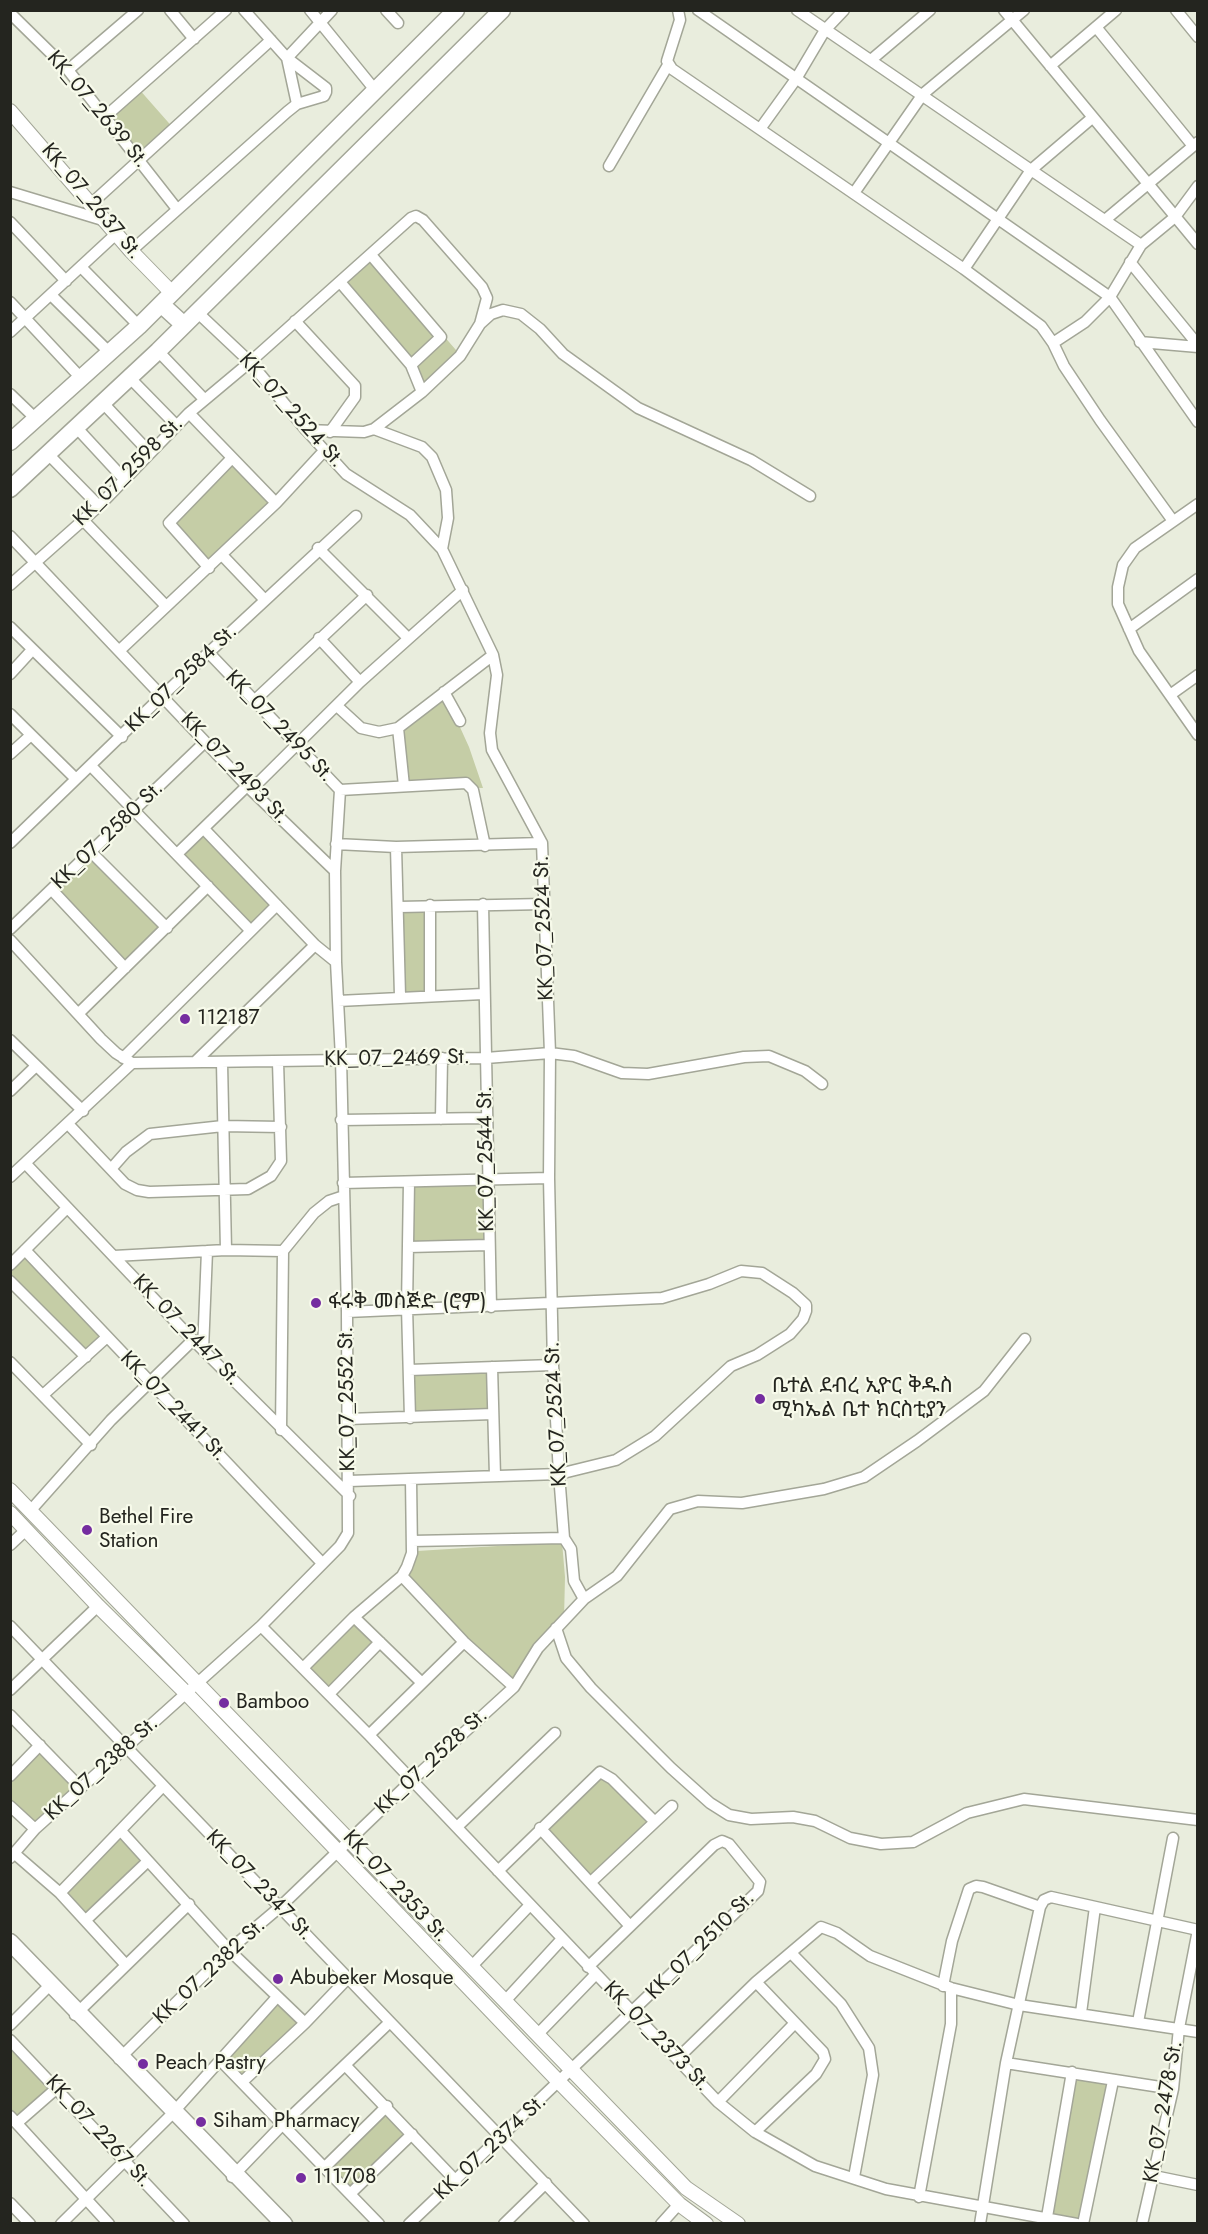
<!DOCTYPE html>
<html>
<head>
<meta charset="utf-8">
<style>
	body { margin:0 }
	#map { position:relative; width:1208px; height:2234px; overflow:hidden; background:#e9eddd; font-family:Jost,sans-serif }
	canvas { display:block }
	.frame { position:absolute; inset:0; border:12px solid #24251f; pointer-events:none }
</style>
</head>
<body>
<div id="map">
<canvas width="1208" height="2234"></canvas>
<div class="frame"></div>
</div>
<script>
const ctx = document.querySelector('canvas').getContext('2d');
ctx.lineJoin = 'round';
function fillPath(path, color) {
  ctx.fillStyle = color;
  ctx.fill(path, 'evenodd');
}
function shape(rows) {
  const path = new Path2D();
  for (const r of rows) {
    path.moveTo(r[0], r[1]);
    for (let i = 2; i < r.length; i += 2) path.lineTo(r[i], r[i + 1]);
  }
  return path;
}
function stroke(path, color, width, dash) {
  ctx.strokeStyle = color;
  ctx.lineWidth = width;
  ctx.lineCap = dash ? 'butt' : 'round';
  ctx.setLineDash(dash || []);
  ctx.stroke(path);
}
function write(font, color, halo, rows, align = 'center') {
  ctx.font = font + ' Jost,"Noto Sans Ethiopic",sans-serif';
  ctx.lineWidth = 4.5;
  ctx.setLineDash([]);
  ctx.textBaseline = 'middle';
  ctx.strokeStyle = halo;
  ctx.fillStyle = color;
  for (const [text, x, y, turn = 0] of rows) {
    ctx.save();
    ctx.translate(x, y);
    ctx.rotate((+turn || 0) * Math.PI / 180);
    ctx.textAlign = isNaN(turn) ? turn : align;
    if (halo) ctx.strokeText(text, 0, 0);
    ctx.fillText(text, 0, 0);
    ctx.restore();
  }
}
fillPath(shape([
	[138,88,175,130,141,161,106,116],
	[372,253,462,357,428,386,340,281],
	[231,459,276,503,209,568,171,519],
	[444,692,469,747,483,788,404,786,398,728],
	[204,829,277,905,250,930,177,854],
	[91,852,167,928,125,968,52,890],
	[430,905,430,996,400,996,399,907],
	[488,1180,489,1245,408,1247,409,1182],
	[25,1250,107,1337,86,1357,11,1281,11,1265],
	[492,1367,493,1414,410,1418,409,1370],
	[562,1542,565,1577,564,1619,513,1692,402,1583,413,1569,417,1551],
	[354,1617,380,1642,329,1694,304,1667],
	[40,1745,81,1788,35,1829,11,1806,10,1776],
	[600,1772,655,1822,591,1882,540,1828],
	[121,1831,148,1861,86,1920,60,1893],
	[277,1997,305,2023,242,2082,220,2060],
	[11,2040,57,2088,17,2123,11,2116],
	[1072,2072,1113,2081,1083,2223,1047,2217],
	[387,2106,412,2134,351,2193,324,2168]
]), '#c5cda6');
const minor = shape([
	[170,10,194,39],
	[310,10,375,90],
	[386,10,398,23],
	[678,10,680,20,667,61,672,69,964,269,1041,326,1053,343,1085,322,1110,297,1141,245,1175,217,1198,186],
	[698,10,1110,297,1198,422],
	[797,10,1031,170,1092,118],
	[1004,10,1198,244],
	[1176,10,1198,37],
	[12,15,68,70,177,209],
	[1096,27,1193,146],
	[287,58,332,10],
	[287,58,297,104],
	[871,60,930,10],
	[1050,66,1116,10],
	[68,70,138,10],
	[106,116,226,10],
	[760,129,796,79,825,30,844,10],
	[609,166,668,65],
	[10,192,106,221],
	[854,193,923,94,1024,10],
	[92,203,271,40],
	[1105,220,1198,142],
	[10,222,66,281],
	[131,251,287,112,297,104,324,96,326,92,326,88,287,58,244,10],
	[371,255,441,337,411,365],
	[1130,262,1198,345],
	[81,267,139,326],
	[964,269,1031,170,1141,245],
	[340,282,411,365,422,392],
	[51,295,109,352],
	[10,302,80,377],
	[197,312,250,362,306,430,346,474,410,515,442,549,493,655,497,675,490,733,492,750,542,843,550,1053,549,1178,553,1365,559,1474,564,1538,571,1549,574,1581,584,1599],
	[295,321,355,386,355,397,330,432],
	[10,332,116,234],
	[1140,342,1198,347],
	[1053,343,1064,366,1100,420,1173,521],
	[158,351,204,399],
	[129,377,176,425],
	[10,394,35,418],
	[102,402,150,453],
	[189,413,276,503],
	[75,426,124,479],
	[374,429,422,447,432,457,446,490,448,518,442,549],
	[306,430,364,432,374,429,422,392,460,356,480,324,491,314,503,310,521,314,540,329,563,354,638,408,751,460,810,496],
	[48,454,99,506],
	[1198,504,1135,548,1123,565,1118,587,1118,604,1139,651,1198,735],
	[83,520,166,606],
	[10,536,247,786,335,871],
	[318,548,408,638],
	[222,555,264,599],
	[209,568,169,523,231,459],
	[10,585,99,506,189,413,250,362,411,218,416,216,423,220,482,287,487,298,480,324],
	[10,627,122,737],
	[1129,629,1198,579],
	[319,638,360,682],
	[120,650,276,503,324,451],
	[209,653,340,790],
	[10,674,32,650],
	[444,692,460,721],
	[1170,695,1198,675],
	[254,701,367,595],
	[337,706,361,728,379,732,398,728],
	[10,714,76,779],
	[10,754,31,735],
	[91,766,250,930],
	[404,786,398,728,493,655],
	[252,789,360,682,463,590],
	[340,790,466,783,473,790,485,846],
	[204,829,315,945,336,962],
	[10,843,163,695,356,516],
	[336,844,396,847,542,843],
	[396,847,400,996],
	[91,852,167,928],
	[177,854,247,786],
	[52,890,125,968],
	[483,904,491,1307],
	[399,907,544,904],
	[10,929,205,742],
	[10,940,101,1039,116,1053,132,1063,486,1058,550,1053,574,1056,622,1073,648,1074,744,1057,769,1056,805,1071,822,1084],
	[430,996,430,905],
	[338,1001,483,994],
	[78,1014,208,886],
	[10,1040,83,1111],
	[123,1058,277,905],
	[195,1062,315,945],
	[222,1063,226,1250],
	[10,1091,36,1066],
	[441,1119,442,1058],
	[341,1120,485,1118],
	[69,1125,125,1184,137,1190,149,1192,248,1189,271,1176,281,1161,278,1062],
	[25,1163,193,1340,350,1496],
	[111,1169,126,1152,150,1134,223,1126,281,1127],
	[10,1177,132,1063],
	[409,1182,407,1307,410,1418],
	[343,1183,549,1178],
	[408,1247,489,1245],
	[25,1250,322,1563],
	[283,1251,314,1213,329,1201,344,1196],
	[114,1256,226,1250,283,1251],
	[10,1265,66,1209],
	[10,1281,86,1357],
	[347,1312,662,1298,709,1284,741,1271,762,1273,793,1293,806,1305,806,1311,803,1319,790,1334,757,1355,731,1366,655,1436,616,1460,559,1474,349,1481],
	[203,1350,207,1251],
	[10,1362,91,1445],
	[492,1367,495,1476],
	[409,1370,553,1365],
	[43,1395,107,1337],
	[348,1419,493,1414],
	[281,1430,283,1251],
	[31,1510,111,1420,193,1340],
	[412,1541,564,1538],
	[10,1545,27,1529],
	[402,1576,464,1642,514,1687],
	[354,1617,421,1682],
	[10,1626,584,2224],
	[261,1626,369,1735,718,2102,755,2132,815,2166,886,2189,1077,2224],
	[556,1628,566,1658,591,1688,671,1768,710,1803,729,1815,751,1819,793,1817,815,1821,850,1838,881,1844,913,1842,967,1813,1024,1799,1198,1820],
	[304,1667,354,1617,402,1576,407,1567,412,1553,411,1479],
	[10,1690,98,1606],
	[329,1694,380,1642],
	[10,1715,81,1788],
	[369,1735,464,1642],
	[10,1776,40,1745],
	[10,1806,35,1829],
	[457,1827,555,1733],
	[540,1828,630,1926],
	[121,1831,229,1950,305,2023],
	[15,1854,60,1893,126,1965],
	[10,1858,35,1829,261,1626,340,1546,348,1533,347,1312,341,1058,336,962,335,871,340,790],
	[498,1871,600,1772,612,1779,655,1822],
	[591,1882,672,1806],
	[60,1893,163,1786],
	[86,1920,148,1861],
	[791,1953,841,2004,869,2048,873,2075,854,2177],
	[471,1967,529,1906],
	[943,1986,952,1941,969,1889,976,1886,983,1887,1040,1907],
	[505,2001,562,1939],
	[1081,2013,1095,1907],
	[75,2015,189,1904],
	[1138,2022,1173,1838],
	[10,2025,52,1983],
	[537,2035,596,1974],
	[10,2040,184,2224],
	[119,2059,229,1950,280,1907,411,1781,514,1687,538,1648,584,1599,617,1576,670,1509,698,1501,742,1503,824,1489,864,1477,917,1441,984,1391,1025,1339],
	[677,2059,756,1982,821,1927,837,1933,870,1956,951,1988,1019,2005,1198,2032],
	[220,2060,379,2224],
	[1006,2063,1173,2089],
	[345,2065,456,2181],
	[242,2082,305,2023,348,1978],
	[718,2102,794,2024],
	[10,2116,109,2224],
	[17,2123,57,2088],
	[755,2132,816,2074,825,2059,823,2052,756,1982],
	[324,2168,387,2106],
	[1154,2176,1198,2185],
	[232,2177,282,2125,390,2022],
	[351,2193,412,2134],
	[919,2197,951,2024,951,1988],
	[10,2203,30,2224],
	[1047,2217,1072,2072],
	[61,2224,170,2116,277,1997],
	[409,2224,758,1891,760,1882,729,1844,722,1841,714,1845,588,1967],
	[504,2224,546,2183],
	[661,2224,679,2204],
	[980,2224,1006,2063,1040,1907,1044,1900,1051,1897,1198,1930],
	[1083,2224,1113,2081],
	[1142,2224,1173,2089,1179,2028,1198,1930]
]);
const tertiary = shape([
	[10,111,131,251,172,293],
	[10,1490,686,2188,738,2224],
	[10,1513,98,1606,187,1694,560,2083,679,2204,706,2224]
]);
const primary = shape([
	[10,1942,284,2224]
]);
const trunk = shape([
	[161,304,184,325],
	[10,442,139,326,456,10],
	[10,489,158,351,502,10]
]);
stroke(minor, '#a3a697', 13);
stroke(tertiary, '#a3a697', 16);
stroke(primary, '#a3a697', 19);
stroke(trunk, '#a3a697', 19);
stroke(minor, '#fff', 10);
stroke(tertiary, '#fff', 14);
stroke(primary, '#fff', 16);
stroke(trunk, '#fff', 16);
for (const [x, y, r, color] of [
	[185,1019,6,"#752da0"],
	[316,1303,6,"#752da0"],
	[760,1399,6,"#752da0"],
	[87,1530,6,"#752da0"],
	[224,1703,6,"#752da0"],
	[278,1979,6,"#752da0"],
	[143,2064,6,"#752da0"],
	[201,2122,6,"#752da0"],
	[301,2178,6,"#752da0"]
]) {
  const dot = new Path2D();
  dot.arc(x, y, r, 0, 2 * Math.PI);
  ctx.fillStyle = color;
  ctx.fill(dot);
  stroke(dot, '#f7faea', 2);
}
write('21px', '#24251f', '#f7faea', [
	["KK_07_2639 St.",97,110,50],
	["KK_07_2637 St.",91,202,50],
	["KK_07_2524 St.",291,411,48],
	["KK_07_2598 St.",129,472,-45],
	["KK_07_2584 St.",182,679,-44],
	["KK_07_2495 St.",279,727,46],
	["KK_07_2493 St.",234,769,46],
	["KK_07_2580 St.",108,836,-44],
	["KK_07_2524 St.",545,928,-92],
	["KK_07_2469 St.",397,1059,-1],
	["KK_07_2544 St.",487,1159,-91],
	["KK_07_2447 St.",186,1331,46],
	["KK_07_2552 St.",348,1399,-91],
	["KK_07_2441 St.",173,1407,46],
	["KK_07_2524 St.",557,1414,-93],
	["KK_07_2528 St.",432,1762,-43],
	["KK_07_2388 St.",102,1769,-42],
	["KK_07_2347 St.",259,1886,46],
	["KK_07_2353 St.",395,1887,47],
	["KK_07_2510 St.",701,1946,-45],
	["KK_07_2382 St.",210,1972,-43],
	["KK_07_2373 St.",656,2037,46],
	["KK_07_2478 St.",1164,2112,-80],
	["KK_07_2267 St.",98,2132,47],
	["KK_07_2374 St.",491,2148,-43]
]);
write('21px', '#24251f', '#f7faea', [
	["112187",197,1019],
	["ፋሩቅ መስጅድ (ሮም)",328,1303],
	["ቤተል ደብረ ኢዮር ቅዱስ",772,1387],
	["ሚካኤል ቤተ ክርስቲያን",772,1411],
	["Bethel Fire",99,1518],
	["Station",99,1542],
	["Bamboo",236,1703],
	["Abubeker Mosque",290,1979],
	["Peach Pastry",155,2064],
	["Siham Pharmacy",213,2122],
	["111708",313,2178]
], 'left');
</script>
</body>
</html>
